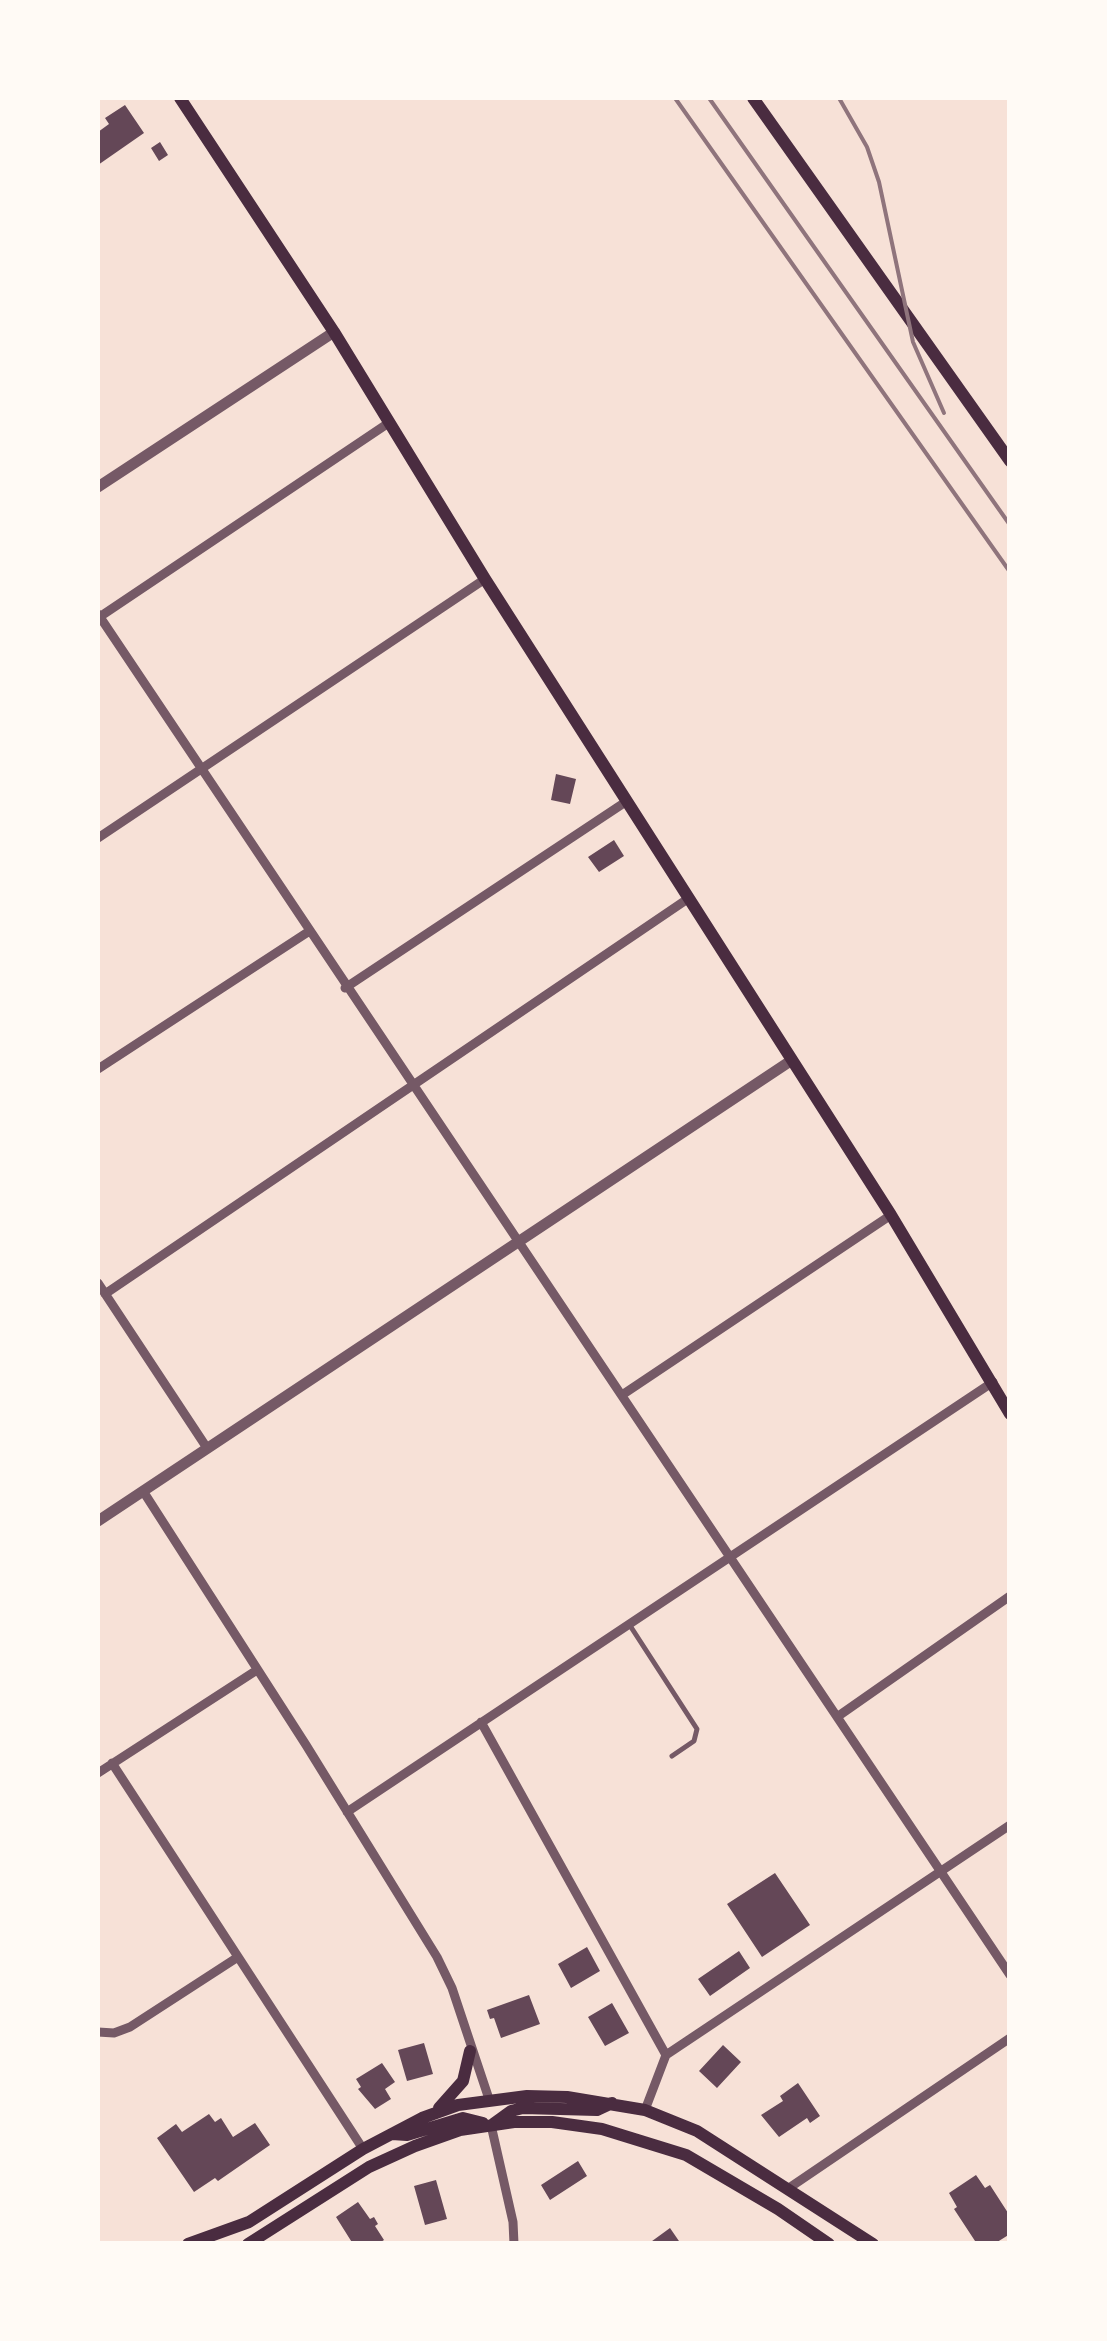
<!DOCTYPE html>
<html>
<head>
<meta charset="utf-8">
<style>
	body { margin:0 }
	#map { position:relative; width:1107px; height:2341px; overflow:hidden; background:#f7e1d7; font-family:"PT Sans Narrow",sans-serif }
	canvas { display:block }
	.frame { position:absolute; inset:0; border:100px solid #fffaf5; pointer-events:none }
</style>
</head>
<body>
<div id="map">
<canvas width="1107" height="2341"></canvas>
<div class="frame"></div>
</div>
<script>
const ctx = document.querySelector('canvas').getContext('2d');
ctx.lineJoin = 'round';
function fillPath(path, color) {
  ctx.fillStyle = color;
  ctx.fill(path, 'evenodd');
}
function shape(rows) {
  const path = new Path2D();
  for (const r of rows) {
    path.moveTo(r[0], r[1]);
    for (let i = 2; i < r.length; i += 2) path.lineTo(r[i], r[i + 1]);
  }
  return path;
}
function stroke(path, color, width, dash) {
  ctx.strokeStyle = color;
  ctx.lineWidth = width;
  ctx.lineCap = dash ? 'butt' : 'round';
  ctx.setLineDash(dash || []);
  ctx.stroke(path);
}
fillPath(shape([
	[125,105,144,133,98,165,98,132,109,124,105,118],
	[160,142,168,155,159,161,151,148],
	[556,774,576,779,570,804,551,800],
	[614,840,624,856,599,872,588,857],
	[775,1873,810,1925,762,1957,727,1904],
	[587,1947,600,1971,571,1988,558,1964],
	[739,1951,750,1968,710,1996,698,1979],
	[529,1995,540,2024,501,2038,494,2018,490,2019,487,2010],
	[612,2003,629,2033,605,2046,588,2017],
	[424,2043,433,2074,407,2081,398,2050],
	[723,2045,741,2062,717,2088,699,2071],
	[382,2063,395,2082,385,2089,391,2099,375,2109,358,2089,361,2087,356,2079],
	[798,2083,820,2116,810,2123,807,2118,779,2137,761,2115,783,2101,780,2096],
	[209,2114,215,2122,221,2118,233,2137,255,2123,270,2145,218,2181,215,2178,194,2192,157,2138,176,2124,182,2132],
	[578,2161,587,2176,550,2200,541,2185],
	[976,2175,985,2188,990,2185,1010,2216,1010,2234,994,2244,977,2244,954,2209,957,2207,949,2193],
	[436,2180,447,2219,425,2225,414,2186],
	[358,2202,370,2219,374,2217,378,2224,375,2226,384,2240,378,2244,353,2244,336,2217],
	[670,2228,681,2244,648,2244]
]), '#644757');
stroke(shape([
	[629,1624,697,1729,694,1741,672,1756]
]), '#755966', 5);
stroke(shape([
	[98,614,1010,1975],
	[98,618,390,422],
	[98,838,485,579],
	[345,988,627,801],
	[98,1069,308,932],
	[98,1283,207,1448],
	[105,1294,689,898],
	[622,1395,891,1215],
	[143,1491,306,1745,437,1957,452,1988,489,2099],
	[837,1717,1010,1596],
	[481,1722,666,2055,645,2110],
	[112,1763,363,2149],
	[98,1773,257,1670],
	[347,1812,993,1382],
	[98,2032,114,2033,130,2027,238,1957],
	[666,2055,1010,1825],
	[491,2125,513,2222,514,2244],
	[789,2188,1010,2038]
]), '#755966', 9);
stroke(shape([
	[98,487,334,332],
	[98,1521,792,1060]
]), '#755966', 11);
stroke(shape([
	[180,98,334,332,485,579,891,1215,1010,1414],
	[753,98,1010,461],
	[439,2108,463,2081,470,2051],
	[493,2124,511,2111,523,2108,597,2110,612,2103],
	[392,2134,407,2135,463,2118,483,2123],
	[188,2244,249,2222,363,2149,422,2118,458,2105,527,2096,567,2097,645,2110,697,2131,873,2244],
	[248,2244,369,2167,415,2146,460,2130,514,2122,552,2122,602,2129,686,2155,778,2209,829,2244]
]), '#4a2c40', 12);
stroke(shape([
	[675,98,1010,572],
	[709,98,1010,525],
	[839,98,867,147,879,182,913,342,944,413]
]), '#8f747c', 4);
</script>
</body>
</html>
